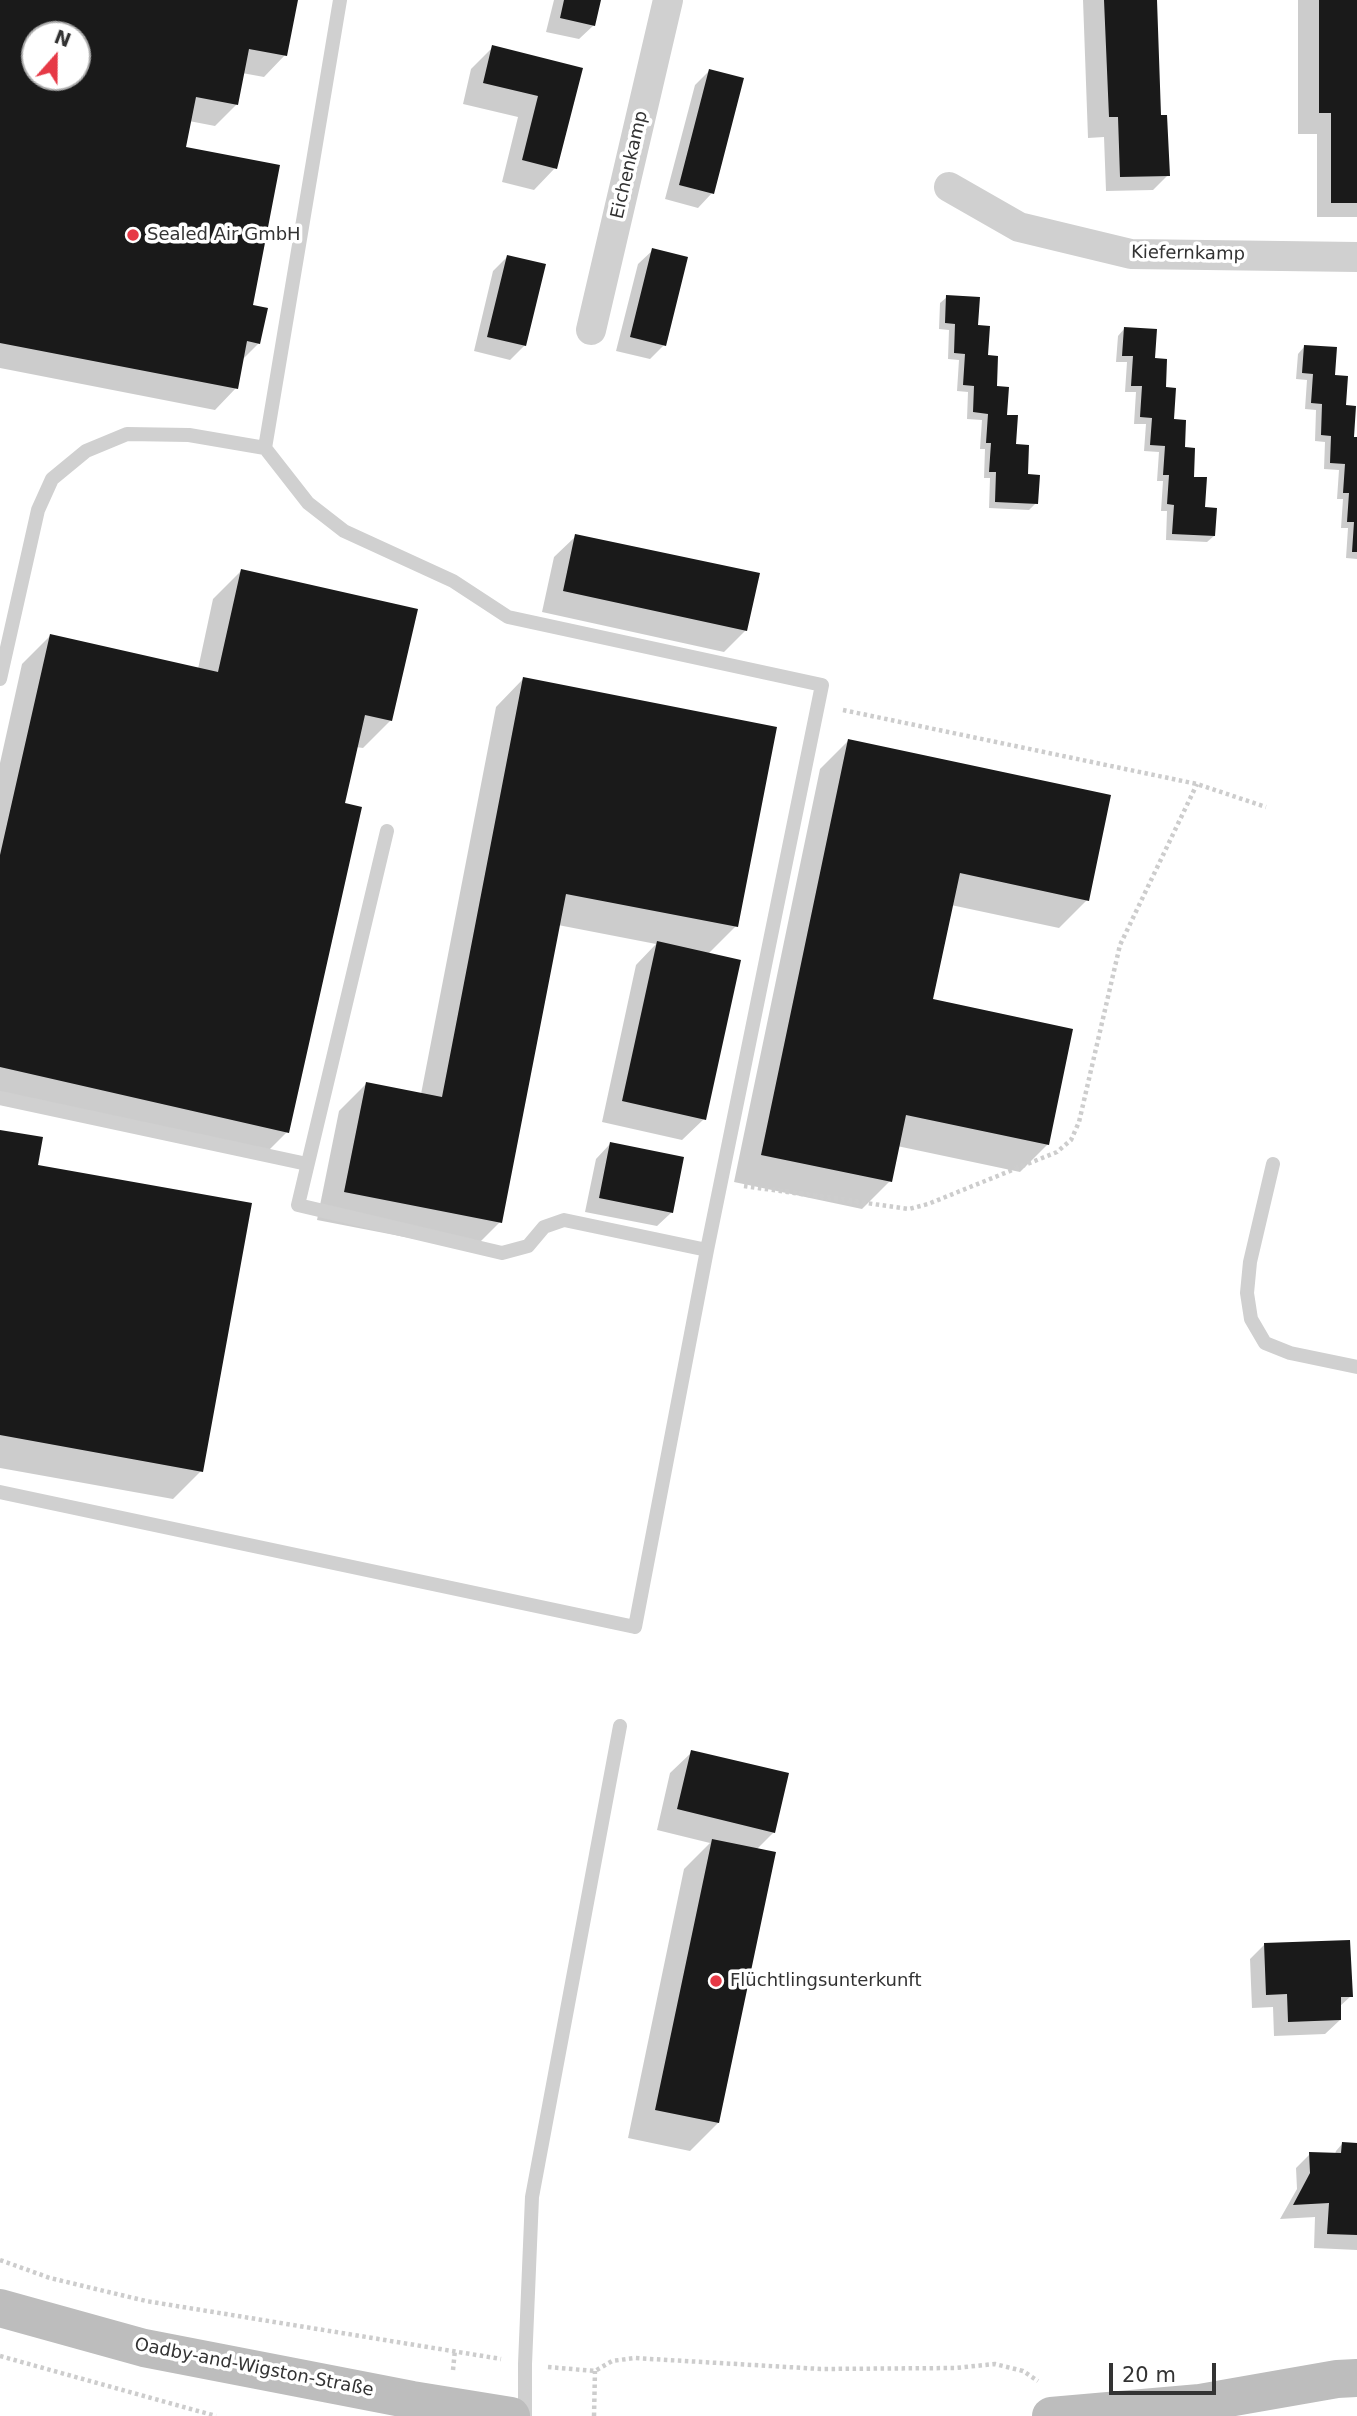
<!DOCTYPE html>
<html>
<head>
<meta charset="utf-8">
<style>
	body { margin:0 }
	#map { position:relative; width:1357px; height:2416px; overflow:hidden; background:#fff; font-family:"DejaVu Sans",sans-serif }
	canvas { display:block }
	.north { position:absolute; left:21px; top:21px; width:70px; height:70px; box-sizing:border-box; background:#fff; border:2px solid #adadad; border-radius:50%; rotate:21deg; font-size:19px; font-weight:700; line-height:28px; text-align:center; color:#333 }
	.north::after { content:''; display:block; margin:auto; width:24px; height:32px; background:#e63946; clip-path:polygon(50% 0,100% 100%,50% 72%,0 100%) }
	.scale { position:absolute; left:1109px; top:2363px; width:107px; height:32px; box-sizing:border-box; border:4px solid #333; border-top:0; padding-left:9px; font-size:21px; line-height:24px; white-space:nowrap; color:#333; -webkit-text-stroke:5px #fff; paint-order:stroke }
</style>
</head>
<body>
<div id="map">
<canvas width="1357" height="2416"></canvas>
<div class="north">N</div>
<div class="scale">20 m</div>
</div>
<script>
const ctx = document.querySelector('canvas').getContext('2d');
ctx.lineJoin = 'round';
function fillPath(path, color) {
  ctx.fillStyle = color;
  ctx.fill(path, 'evenodd');
}
function shape(rows) {
  const path = new Path2D();
  for (const r of rows) {
    path.moveTo(r[0], r[1]);
    for (let i = 2; i < r.length; i += 2) path.lineTo(r[i], r[i + 1]);
  }
  return path;
}
function stroke(path, color, width, dash) {
  ctx.strokeStyle = color;
  ctx.lineWidth = width;
  ctx.lineCap = dash ? 'butt' : 'round';
  ctx.setLineDash(dash || []);
  ctx.stroke(path);
}
function write(font, color, halo, rows, align = 'center') {
  ctx.font = font + ' "DejaVu Sans",sans-serif';
  ctx.lineWidth = 7;
  ctx.setLineDash([]);
  ctx.textBaseline = 'middle';
  ctx.strokeStyle = halo;
  ctx.fillStyle = color;
  for (const [text, x, y, turn = 0] of rows) {
    ctx.save();
    ctx.translate(x, y);
    ctx.rotate((+turn || 0) * Math.PI / 180);
    ctx.textAlign = isNaN(turn) ? turn : align;
    if (halo) ctx.strokeText(text, 0, 0);
    ctx.fillText(text, 0, 0);
    ctx.restore();
  }
}
fillPath(shape([
	[0,0,296,0,285,55,264,77,242,73,236,105,215,126,189,121,184,148,251,307,259,343,242,360,236,388,215,410,0,368],
	[35,35,77,35,77,77,35,77],
	[554,0,599,0,594,25,579,39,546,32],
	[1083,0,1155,0,1159,115,1168,175,1153,190,1106,191,1104,137,1088,138],
	[1298,0,1357,0,1357,217,1317,217,1317,134,1298,134],
	[493,47,580,69,555,168,534,190,502,182,518,117,463,104,471,69],
	[709,71,712,193,698,208,665,199,695,85],
	[653,250,664,345,650,359,616,351,638,264],
	[507,257,525,345,510,360,474,351,493,271],
	[947,297,976,327,995,388,1036,503,1029,510,989,508,990,478,984,478,985,449,980,449,982,420,967,419,968,392,957,391,959,360,948,359,949,330,939,329,940,303],
	[1124,329,1153,359,1172,421,1214,536,1207,542,1166,540,1167,511,1161,511,1163,481,1157,481,1159,452,1144,451,1146,424,1134,424,1136,392,1125,392,1127,362,1116,362,1118,336],
	[1304,347,1334,377,1352,438,1357,439,1357,559,1346,558,1348,528,1341,528,1343,499,1337,499,1339,470,1324,469,1325,442,1315,441,1316,410,1305,409,1307,380,1296,379,1298,354],
	[576,536,746,630,724,652,542,612,554,557],
	[241,571,391,720,363,748,356,747,343,805,287,1132,259,1160,0,1101,0,763,22,664,50,636,198,669,213,599],
	[524,678,736,926,708,954,704,1119,682,1140,602,1122,636,965,656,944,558,925,500,1222,472,1250,317,1220,339,1111,367,1083,421,1094,496,707],
	[848,741,1087,900,1059,928,951,905,931,1000,1048,1144,1020,1172,897,1146,890,1181,862,1209,734,1182,820,769],
	[0,1131,36,1166,201,1471,173,1499,0,1468],
	[610,1144,672,1212,657,1226,585,1212,596,1159],
	[692,1752,774,1832,756,1850,718,2123,690,2151,628,2138,684,1869,710,1843,657,1830,670,1773],
	[1265,1944,1351,1996,1339,2007,1340,2020,1325,2034,1274,2036,1273,2007,1252,2008,1250,1959],
	[1342,2144,1357,2145,1357,2250,1314,2248,1315,2217,1280,2219,1297,2189,1296,2168,1310,2154,1335,2154,1336,2151]
]), '#0003');
fillPath(shape([
	[0,0,298,0,287,56,249,49,238,105,196,97,186,147,280,165,253,305,268,308,260,344,247,341,238,389,0,343],
	[35,35,77,35,77,77,35,77],
	[564,0,601,0,595,26,560,18],
	[1104,0,1157,0,1161,115,1167,115,1170,176,1120,177,1118,117,1109,117],
	[1319,0,1357,0,1357,203,1331,203,1331,113,1319,113],
	[492,45,583,68,557,169,522,160,538,96,483,83],
	[709,69,744,78,714,194,679,185],
	[652,248,688,257,666,346,630,337],
	[507,255,546,264,526,346,487,337],
	[946,295,980,297,978,325,990,326,988,355,998,356,997,386,1009,387,1007,415,1018,415,1016,444,1029,445,1028,474,1040,475,1038,504,995,502,996,472,989,472,991,443,986,443,988,414,973,412,974,386,963,385,965,354,954,353,955,324,945,323],
	[1124,327,1157,329,1155,358,1167,359,1166,387,1176,388,1174,419,1186,420,1185,447,1195,448,1194,477,1207,477,1205,507,1217,508,1215,536,1172,534,1174,505,1167,504,1169,475,1163,475,1165,446,1150,445,1152,418,1140,417,1142,386,1131,386,1133,356,1122,356],
	[1304,345,1337,347,1335,375,1348,376,1346,405,1356,406,1354,437,1357,437,1357,552,1352,552,1354,522,1347,522,1349,493,1343,493,1345,464,1330,463,1331,436,1321,435,1322,404,1311,403,1313,374,1302,373],
	[575,534,760,573,747,631,563,591],
	[241,569,418,609,392,721,365,715,345,803,362,807,289,1133,0,1067,0,855,50,634,218,672],
	[523,677,777,727,738,927,566,894,502,1223,344,1192,366,1082,442,1097],
	[848,739,1111,795,1089,901,960,873,933,999,1073,1029,1049,1145,906,1115,892,1182,761,1155],
	[657,941,741,960,706,1120,622,1101],
	[0,1130,43,1137,38,1165,252,1203,203,1472,0,1435],
	[610,1142,684,1157,673,1213,599,1198],
	[691,1750,789,1773,775,1833,677,1809],
	[712,1839,776,1852,719,2123,655,2110],
	[1350,1940,1353,1997,1341,1997,1341,2020,1288,2022,1287,1994,1266,1995,1264,1943],
	[1342,2142,1357,2143,1357,2235,1327,2234,1329,2203,1293,2205,1310,2173,1309,2152,1341,2153]
]), '#1a1a1a');
stroke(shape([
	[843,710,1197,784,1266,807],
	[744,1186,909,1209,928,1204,1057,1152,1071,1140,1079,1122,1120,945,1197,784],
	[0,2260,50,2278,146,2301,501,2359],
	[0,2356,216,2416],
	[548,2367,595,2371,612,2361,634,2358,821,2369,955,2368,995,2364,1023,2371,1038,2381],
	[453,2370,455,2350],
	[594,2416,595,2371]
]), '#cdcdcd', 4.5, [3.5, 3.5]);
stroke(shape([
	[265,448,340,0],
	[0,679,38,510,52,479,86,451,127,434,189,435,265,448,308,503,344,531,453,581,508,617,822,685,707,1250,635,1627,0,1492],
	[387,831,298,1205,502,1253,528,1246,544,1227,564,1220,707,1250],
	[0,1098,307,1164],
	[1273,1164,1250,1262,1247,1293,1251,1319,1265,1343,1290,1353,1357,1367],
	[525,2416,525,2364,532,2197,620,1726]
]), '#d0d0d0', 14);
stroke(shape([
	[949,187,1019,227,1131,254,1357,257],
	[591,330,668,0]
]), '#d0d0d0', 30);
stroke(shape([
	[0,2308,144,2348,412,2400,511,2416],
	[1051,2416,1200,2403,1337,2379,1357,2378]
]), '#bdbdbd', 38);
for (const [x, y, r, color] of [
	[133,235,7,"#e63946"],
	[716,1981,7,"#e63946"]
]) {
  const dot = new Path2D();
  dot.arc(x, y, r, 0, 2 * Math.PI);
  ctx.fillStyle = color;
  ctx.fill(dot);
  stroke(dot, '#fff', 2.5);
}
write('18px', '#333', '#fff', [
	["Eichenkamp",630,165,-77],
	["Kiefernkamp",1188,254,1],
	["Oadby-and-Wigston-Straße",254,2368,11]
]);
write('18px', '#333', '#fff', [
	["Sealed Air GmbH",147,235],
	["Flüchtlingsunterkunft",730,1981]
], 'left');
</script>
</body>
</html>
